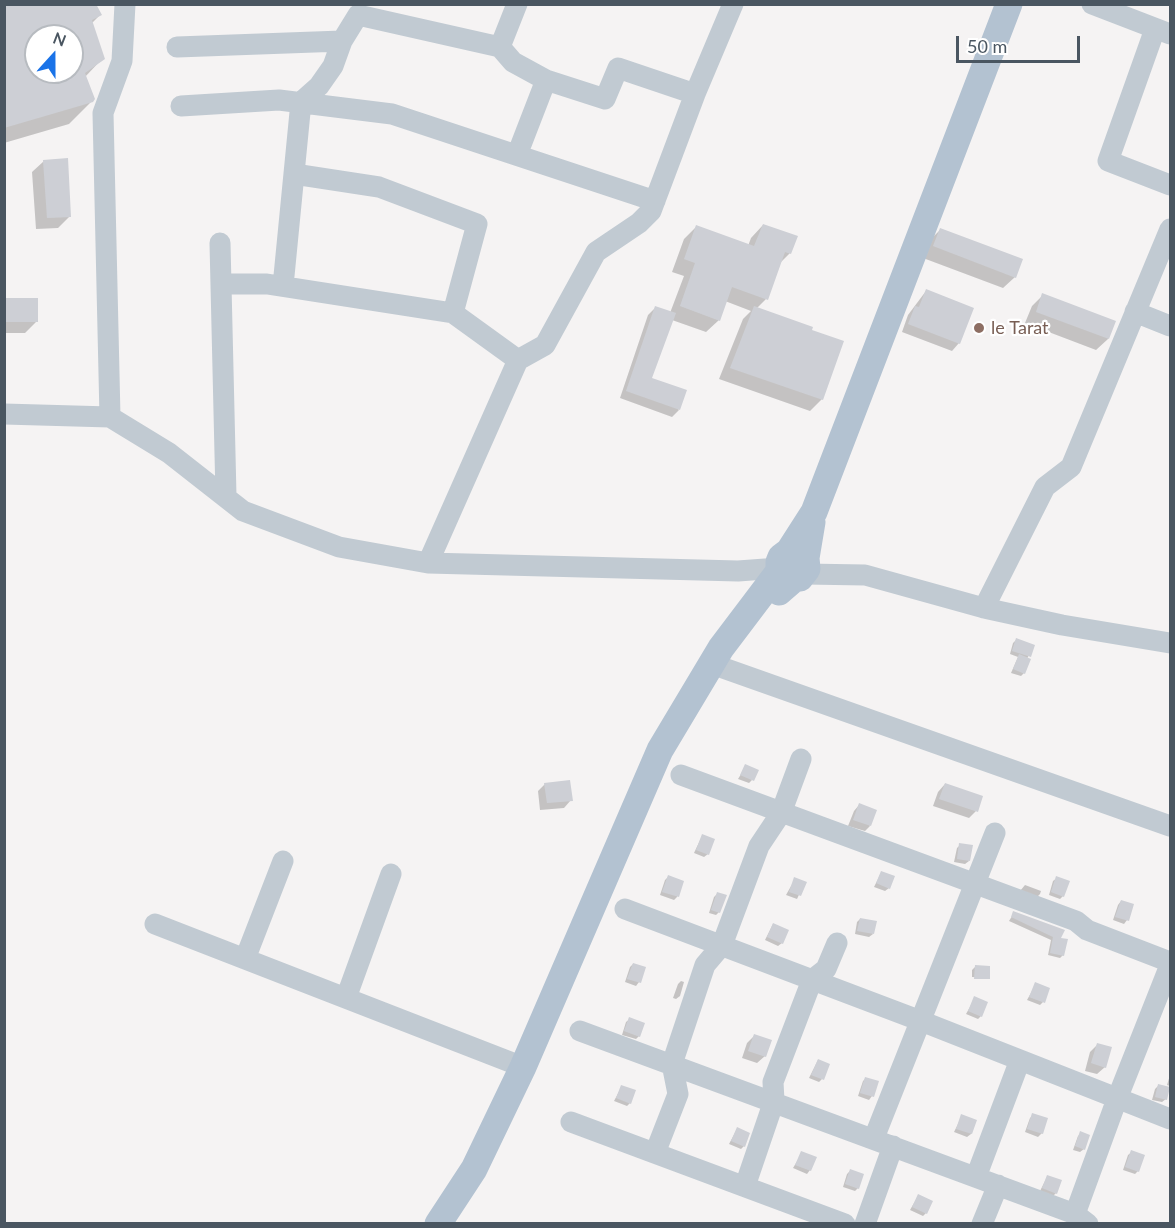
<!DOCTYPE html>
<html>
<head>
<meta charset="utf-8">
<style>
	body { margin:0 }
	#map { position:relative; width:1175px; height:1228px; overflow:hidden; background:#f5f3f3; font-family:Lato,sans-serif }
	canvas { display:block }
	.frame { position:absolute; inset:0; border:6px solid #4a5661; pointer-events:none }
	.north { position:absolute; left:24px; top:24px; width:60px; height:60px; box-sizing:border-box; background:#fff; border:2px solid #b7bbc0; border-radius:50%; rotate:21deg; font-size:16px; font-weight:700; line-height:24px; text-align:center; color:#4a5661 }
	.north::after { content:''; display:block; margin:auto; width:21px; height:27px; background:#1a73e8; clip-path:polygon(50% 0,100% 100%,50% 72%,0 100%) }
	.scale { position:absolute; left:956px; top:36px; width:124px; height:27px; box-sizing:border-box; border:3px solid #4a5661; border-top:0; padding-left:8px; font-size:18px; line-height:21px; white-space:nowrap; color:#4a5661; -webkit-text-stroke:4px #fff; paint-order:stroke }
</style>
</head>
<body>
<div id="map">
<canvas width="1175" height="1228"></canvas>
<div class="frame"></div>
<div class="north">N</div>
<div class="scale">50 m</div>
</div>
<script>
const ctx = document.querySelector('canvas').getContext('2d');
ctx.lineJoin = 'round';
function fillPath(path, color) {
  ctx.fillStyle = color;
  ctx.fill(path, 'evenodd');
}
function shape(rows) {
  const path = new Path2D();
  for (const r of rows) {
    path.moveTo(r[0], r[1]);
    for (let i = 2; i < r.length; i += 2) path.lineTo(r[i], r[i + 1]);
  }
  return path;
}
function stroke(path, color, width, dash) {
  ctx.strokeStyle = color;
  ctx.lineWidth = width;
  ctx.lineCap = dash ? 'butt' : 'round';
  ctx.setLineDash(dash || []);
  ctx.stroke(path);
}
function write(font, color, halo, rows, align = 'center') {
  ctx.font = font + ' Lato,sans-serif';
  ctx.lineWidth = 4.5;
  ctx.setLineDash([]);
  ctx.textBaseline = 'middle';
  ctx.strokeStyle = halo;
  ctx.fillStyle = color;
  for (const [text, x, y, turn = 0] of rows) {
    ctx.save();
    ctx.translate(x, y);
    ctx.rotate((+turn || 0) * Math.PI / 180);
    ctx.textAlign = isNaN(turn) ? turn : align;
    if (halo) ctx.strokeText(text, 0, 0);
    ctx.fillText(text, 0, 0);
    ctx.restore();
  }
}
fillPath(shape([
	[4,4,100,15,91,24,103,58,85,77,92,101,69,124,4,143],
	[36,36,72,36,72,72,36,72],
	[44,161,70,216,58,228,36,229,32,172],
	[763,225,790,253,779,264,766,299,757,308,822,399,810,411,719,379,743,319,751,311,725,301,719,320,706,332,672,320,650,378,679,410,672,417,620,398,648,315,655,308,670,313,684,276,672,272,684,239,696,227,748,246,751,238],
	[940,230,1015,277,1003,288,923,258,929,241],
	[926,291,959,343,952,351,902,332,908,315],
	[1043,295,1114,322,1108,339,1096,350,1025,323,1032,306],
	[4,299,36,322,25,333,4,333],
	[1016,640,1033,646,1027,659,1024,673,1021,676,1011,673,1018,657,1010,654,1013,643],
	[746,766,752,780,749,783,738,779],
	[545,784,571,800,564,808,540,810,538,791],
	[945,784,976,811,969,818,933,806,938,792],
	[859,805,870,826,865,831,848,826,854,811],
	[702,836,708,854,704,857,694,853],
	[960,845,969,861,965,864,954,862,957,848],
	[881,873,889,888,885,891,874,887],
	[668,877,683,882,677,897,674,900,660,895,665,880],
	[1057,878,1063,896,1060,899,1049,895,1053,881],
	[795,879,805,882,797,899,786,895],
	[1025,885,1041,891,1040,894,1037,897,1020,891],
	[717,894,719,912,716,915,709,913,714,897],
	[1121,901,1127,920,1124,924,1113,920,1118,905],
	[1014,913,1059,939,1063,955,1060,958,1048,955,1051,940,1009,921],
	[860,919,873,934,869,937,855,934,857,922],
	[773,924,782,943,778,946,765,940],
	[633,964,639,982,636,986,625,982,630,967],
	[975,967,988,967,988,978,972,977,972,970],
	[681,981,684,982,680,996,676,999,673,998,678,984],
	[1036,984,1043,1002,1040,1005,1027,1000],
	[975,998,981,1016,978,1019,966,1014],
	[630,1019,639,1036,636,1039,622,1035,626,1022],
	[754,1036,765,1056,757,1063,742,1058,747,1043],
	[1097,1045,1105,1067,1097,1074,1085,1071,1090,1052],
	[818,1060,822,1079,819,1082,809,1078],
	[1170,1075,1170,1086,1167,1085],
	[866,1078,872,1096,869,1100,858,1096,863,1081],
	[622,1086,630,1103,627,1106,614,1101],
	[1158,1086,1166,1099,1162,1102,1152,1100,1155,1089],
	[1033,1115,1042,1133,1038,1137,1025,1132,1030,1118],
	[962,1116,975,1121,971,1134,967,1137,954,1132],
	[737,1129,744,1146,741,1149,729,1144],
	[1081,1133,1084,1149,1080,1152,1073,1150,1078,1136],
	[1132,1152,1138,1171,1135,1174,1123,1170,1128,1155],
	[802,1153,810,1170,807,1174,793,1168],
	[850,1171,858,1188,855,1191,843,1187,847,1174],
	[1047,1177,1056,1193,1053,1196,1040,1191],
	[918,1196,926,1213,923,1216,910,1210]
]), '#0003');
fillPath(shape([
	[4,4,96,4,102,15,92,20,105,59,85,73,95,99,93,102,4,128],
	[36,36,72,36,72,72,36,72],
	[68,158,71,217,47,218,43,160],
	[763,224,798,236,791,254,785,252,768,300,732,287,720,321,680,306,695,263,684,259,696,225,754,246],
	[940,228,1023,259,1016,278,933,246],
	[926,289,974,308,960,344,908,324,915,306,919,307],
	[1042,293,1116,321,1109,339,1036,312],
	[4,298,38,298,38,322,4,322],
	[655,306,676,313,652,378,687,390,680,410,626,391],
	[754,306,813,327,812,330,844,341,823,400,730,368],
	[1016,638,1035,645,1031,657,1012,651],
	[1019,654,1031,659,1025,674,1013,669],
	[745,764,759,770,754,781,740,775],
	[570,780,573,801,547,803,544,783],
	[945,783,983,796,978,812,939,799],
	[859,803,877,810,871,826,853,820],
	[702,834,715,839,709,855,696,850],
	[959,843,973,845,970,861,957,859],
	[881,871,895,876,890,889,876,883],
	[668,875,684,881,679,897,662,892],
	[1056,876,1070,881,1064,897,1051,892],
	[794,877,807,882,801,896,789,892],
	[717,892,727,895,720,913,711,910],
	[1121,900,1134,904,1129,921,1115,917],
	[1013,911,1065,930,1061,938,1068,939,1064,956,1050,953,1053,937,1011,917],
	[860,918,877,921,874,934,857,931],
	[773,923,789,930,783,944,767,937],
	[633,963,646,967,641,983,627,979],
	[975,965,990,966,990,979,974,979],
	[1035,982,1050,988,1045,1003,1029,997],
	[974,996,988,1002,982,1017,968,1011],
	[629,1017,645,1023,640,1037,624,1031],
	[754,1034,772,1040,766,1057,748,1051],
	[1097,1043,1112,1047,1106,1068,1091,1063],
	[818,1059,830,1064,824,1080,811,1075],
	[865,1077,879,1081,874,1097,860,1093],
	[1158,1084,1170,1087,1167,1100,1155,1097],
	[621,1085,636,1090,631,1104,616,1098],
	[1032,1113,1048,1118,1043,1134,1027,1129],
	[961,1114,977,1120,972,1134,956,1129],
	[737,1127,750,1133,745,1147,731,1141],
	[1080,1131,1090,1135,1085,1150,1075,1146],
	[1131,1150,1145,1155,1139,1172,1125,1167],
	[801,1151,817,1157,811,1171,795,1165],
	[850,1169,864,1174,859,1189,845,1184],
	[1047,1175,1062,1180,1057,1194,1042,1188],
	[918,1194,933,1201,927,1214,912,1207]
]), '#cdcfd5');
stroke(shape([
	[1092,4,1170,34],
	[1155,29,1108,161,1170,185],
	[177,47,342,41,358,15,500,47,517,4],
	[500,47,513,62,546,80,605,99,618,68,695,94],
	[181,106,279,100,392,114,655,201],
	[517,155,546,80],
	[294,174,379,187,477,224,453,313],
	[220,243,226,496],
	[221,284,267,284,453,313,518,360],
	[283,286,301,102,319,86,333,66,342,41],
	[1135,312,1170,326],
	[4,414,110,417,169,453,243,511,339,547,428,563,738,571,779,568],
	[110,417,103,113,122,61,125,4],
	[428,563,518,360,545,345,596,252,639,223,651,211,695,94,733,4],
	[805,574,865,575,984,608,1062,625,1170,643],
	[984,608,1045,487,1071,467,1170,229],
	[712,664,1170,826],
	[681,775,1076,921,1087,930,1170,962],
	[625,909,921,1021,1170,1119],
	[155,924,523,1067],
	[245,959,283,861],
	[346,998,391,874],
	[580,1031,1075,1214,1088,1224],
	[571,1122,845,1224],
	[874,1138,995,833],
	[655,1153,678,1094,672,1064,705,965,722,945,759,846,781,813,801,759],
	[976,1177,1020,1060],
	[745,1186,774,1101,773,1082,812,980,826,969,837,943],
	[1075,1214,1117,1099,1170,965],
	[865,1224,893,1146],
	[982,1224,998,1185]
]), '#c1cad2', 21);
stroke(shape([
	[791,579,783,575,779,568,779,562,781,557,789,551,814,512,1009,4],
	[779,592,794,579,800,578,807,569,806,558,812,522],
	[438,1224,474,1169,523,1067,660,750,721,648,780,570]
]), '#b3c2d1', 27);
for (const [x, y, r, color] of [
	[979,328,6,"#8d6e63"]
]) {
  const dot = new Path2D();
  dot.arc(x, y, r, 0, 2 * Math.PI);
  ctx.fillStyle = color;
  ctx.fill(dot);
  stroke(dot, '#fff', 2);
}
write('18px', '#785e54', '#fff', [
	["le Tarat",991,328]
], 'left');
</script>
</body>
</html>
